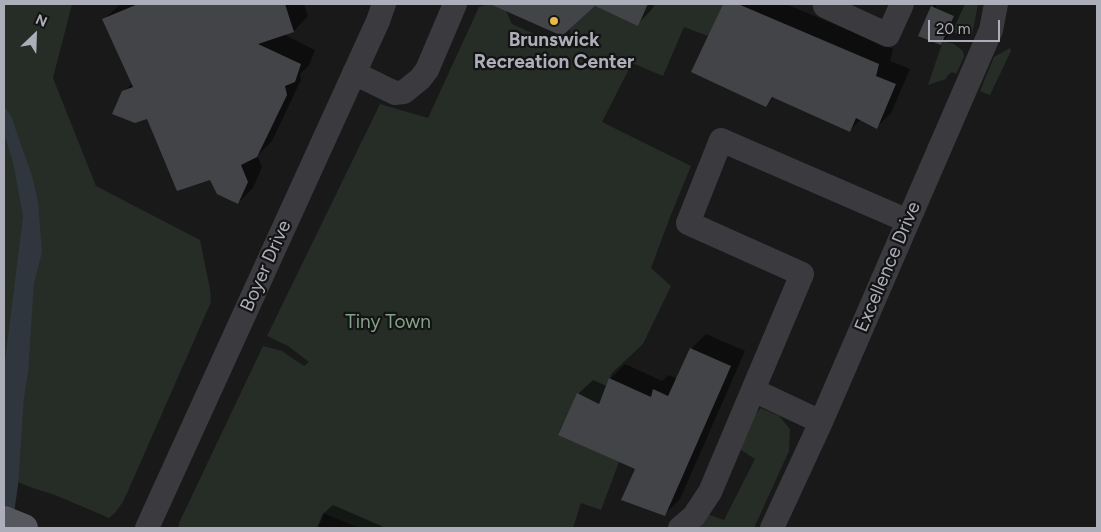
<!DOCTYPE html>
<html>
<head>
<meta charset="utf-8">
<style>
	body { margin:0 }
	#map { position:relative; width:1101px; height:532px; overflow:hidden; background:#19191a; font-family:Figtree,sans-serif }
	canvas { display:block }
	.frame { position:absolute; inset:0; border:5px solid #acafb9; pointer-events:none }
	.north { position:absolute; left:10px; top:10px; width:50px; height:50px; -webkit-text-stroke:4px #141415; paint-order:stroke; rotate:24deg; font-size:14px; font-weight:700; line-height:20px; text-align:center; color:#acafb9 }
	.north::after { content:''; display:block; margin:auto; width:18px; height:22px; background:#acafb9; clip-path:polygon(50% 0,100% 100%,50% 72%,0 100%) }
	.scale { position:absolute; left:928px; top:20px; width:72px; height:22px; box-sizing:border-box; border:2px solid #acafb9; border-top:0; padding-left:6px; font-size:15px; line-height:18px; white-space:nowrap; color:#acafb9; -webkit-text-stroke:4px #141415; paint-order:stroke }
</style>
</head>
<body>
<div id="map">
<canvas width="1101" height="532"></canvas>
<div class="frame"></div>
<div class="north">N</div>
<div class="scale">20 m</div>
</div>
<script>
const ctx = document.querySelector('canvas').getContext('2d');
ctx.lineJoin = 'round';
function fillPath(path, color) {
  ctx.fillStyle = color;
  ctx.fill(path, 'evenodd');
}
function shape(rows) {
  const path = new Path2D();
  for (const r of rows) {
    path.moveTo(r[0], r[1]);
    for (let i = 2; i < r.length; i += 2) path.lineTo(r[i], r[i + 1]);
  }
  return path;
}
function stroke(path, color, width, dash) {
  ctx.strokeStyle = color;
  ctx.lineWidth = width;
  ctx.lineCap = dash ? 'butt' : 'round';
  ctx.setLineDash(dash || []);
  ctx.stroke(path);
}
function write(font, color, halo, rows, align = 'center') {
  ctx.font = font + ' Figtree,sans-serif';
  ctx.lineWidth = 4.5;
  ctx.setLineDash([]);
  ctx.textBaseline = 'middle';
  ctx.strokeStyle = halo;
  ctx.fillStyle = color;
  for (const [text, x, y, turn = 0] of rows) {
    ctx.save();
    ctx.translate(x, y);
    ctx.rotate((+turn || 0) * Math.PI / 180);
    ctx.textAlign = isNaN(turn) ? turn : align;
    if (halo) ctx.strokeText(text, 0, 0);
    ctx.fillText(text, 0, 0);
    ctx.restore();
  }
}
fillPath(shape([
	[4,4,72,4,53,78,96,186,200,240,210,289,211,302,124,500,115,513,109,518,55,495,33,488,4,477],
	[488,4,503,4,512,24,552,42,572,41,570,29,595,6,638,25,648,4,723,4,708,36,684,27,663,76,632,63,602,122,691,166,670,217,651,268,671,286,643,344,612,373,599,404,577,394,558,434,619,462,601,510,581,503,573,528,359,528,323,513,317,528,179,528,179,523,263,346,282,351,304,366,309,362,288,346,267,336,380,104,428,118,479,7],
	[936,4,978,4,972,36,957,34,949,29,954,16,936,8],
	[943,41,954,44,963,51,964,57,956,74,952,72,948,75,946,79,928,85],
	[1010,48,1011,51,990,95,980,91,994,57],
	[761,408,779,416,790,429,789,451,754,528,696,528,707,514,724,520,755,459,738,448,746,423]
]), '#252d26');
fillPath(shape([
	[4,106,11,116,33,179,38,202,42,252,34,283,28,373,24,398,18,485,12,528,4,528,5,361,23,216,13,162,4,133]
]), '#2f363e');
fillPath(shape([
	[121,4,304,4,308,16,294,31,283,34,315,50,309,65,300,74,301,80,272,141,257,156,262,167,253,188,238,203,147,118,123,92,133,83,104,19],
	[517,4,655,4,652,9,638,24,595,5,520,16],
	[724,4,786,4,893,49,890,61,910,69,891,113,877,127,861,119,850,130,775,96,766,106,693,72],
	[936,4,965,4,952,32,941,44,932,7],
	[706,334,745,351,680,499,665,514,637,468,578,394,593,380,607,386,610,379,625,364,662,381,669,375,677,379,691,349],
	[333,505,386,528,318,528,324,513]
]), '#0007');
fillPath(shape([
	[138,4,285,4,294,32,258,44,301,64,295,82,285,86,287,95,257,157,241,165,248,182,238,204,217,194,210,180,177,191,147,119,135,123,112,114,122,91,133,87,102,19],
	[490,4,648,4,638,26,595,6,562,36],
	[723,4,738,4,879,64,876,76,896,84,877,129,856,118,850,132,772,97,766,107,691,72],
	[931,6,954,16,941,45,918,36],
	[690,348,731,366,665,516,621,500,635,469,558,435,577,393,599,404,609,378,651,397,653,389,668,396]
]), '#434447');
stroke(shape([
	[826,4,825,6,888,35,902,4],
	[354,73,395,93,404,92,420,79,427,70,455,4],
	[821,422,753,390,802,274,688,223,721,140,908,221],
	[147,528,378,21,384,4],
	[680,528,694,516,710,492,753,390],
	[772,528,821,422,991,30,996,4]
]), '#3a3a3f', 24);
stroke(shape([
	[4,520,24,528]
]), '#56575e', 28);
for (const [x, y, r, color] of [
	[554,21,5,"#e6bc45"]
]) {
  const dot = new Path2D();
  dot.arc(x, y, r, 0, 2 * Math.PI);
  ctx.fillStyle = color;
  ctx.fill(dot);
  stroke(dot, '#141415', 2);
}
write('bold 19px', '#acafb9', '#141415', [
	["Brunswick",554,40],
	["Recreation Center",554,62]
]);
write('19px', '#acafb9', '#141415', [
	["Boyer Drive",266,266,-66],
	["Excellence Drive",888,267,-67]
]);
write('19px', '#84a388', '#141415', [
	["Tiny Town",388,322]
]);
</script>
</body>
</html>
